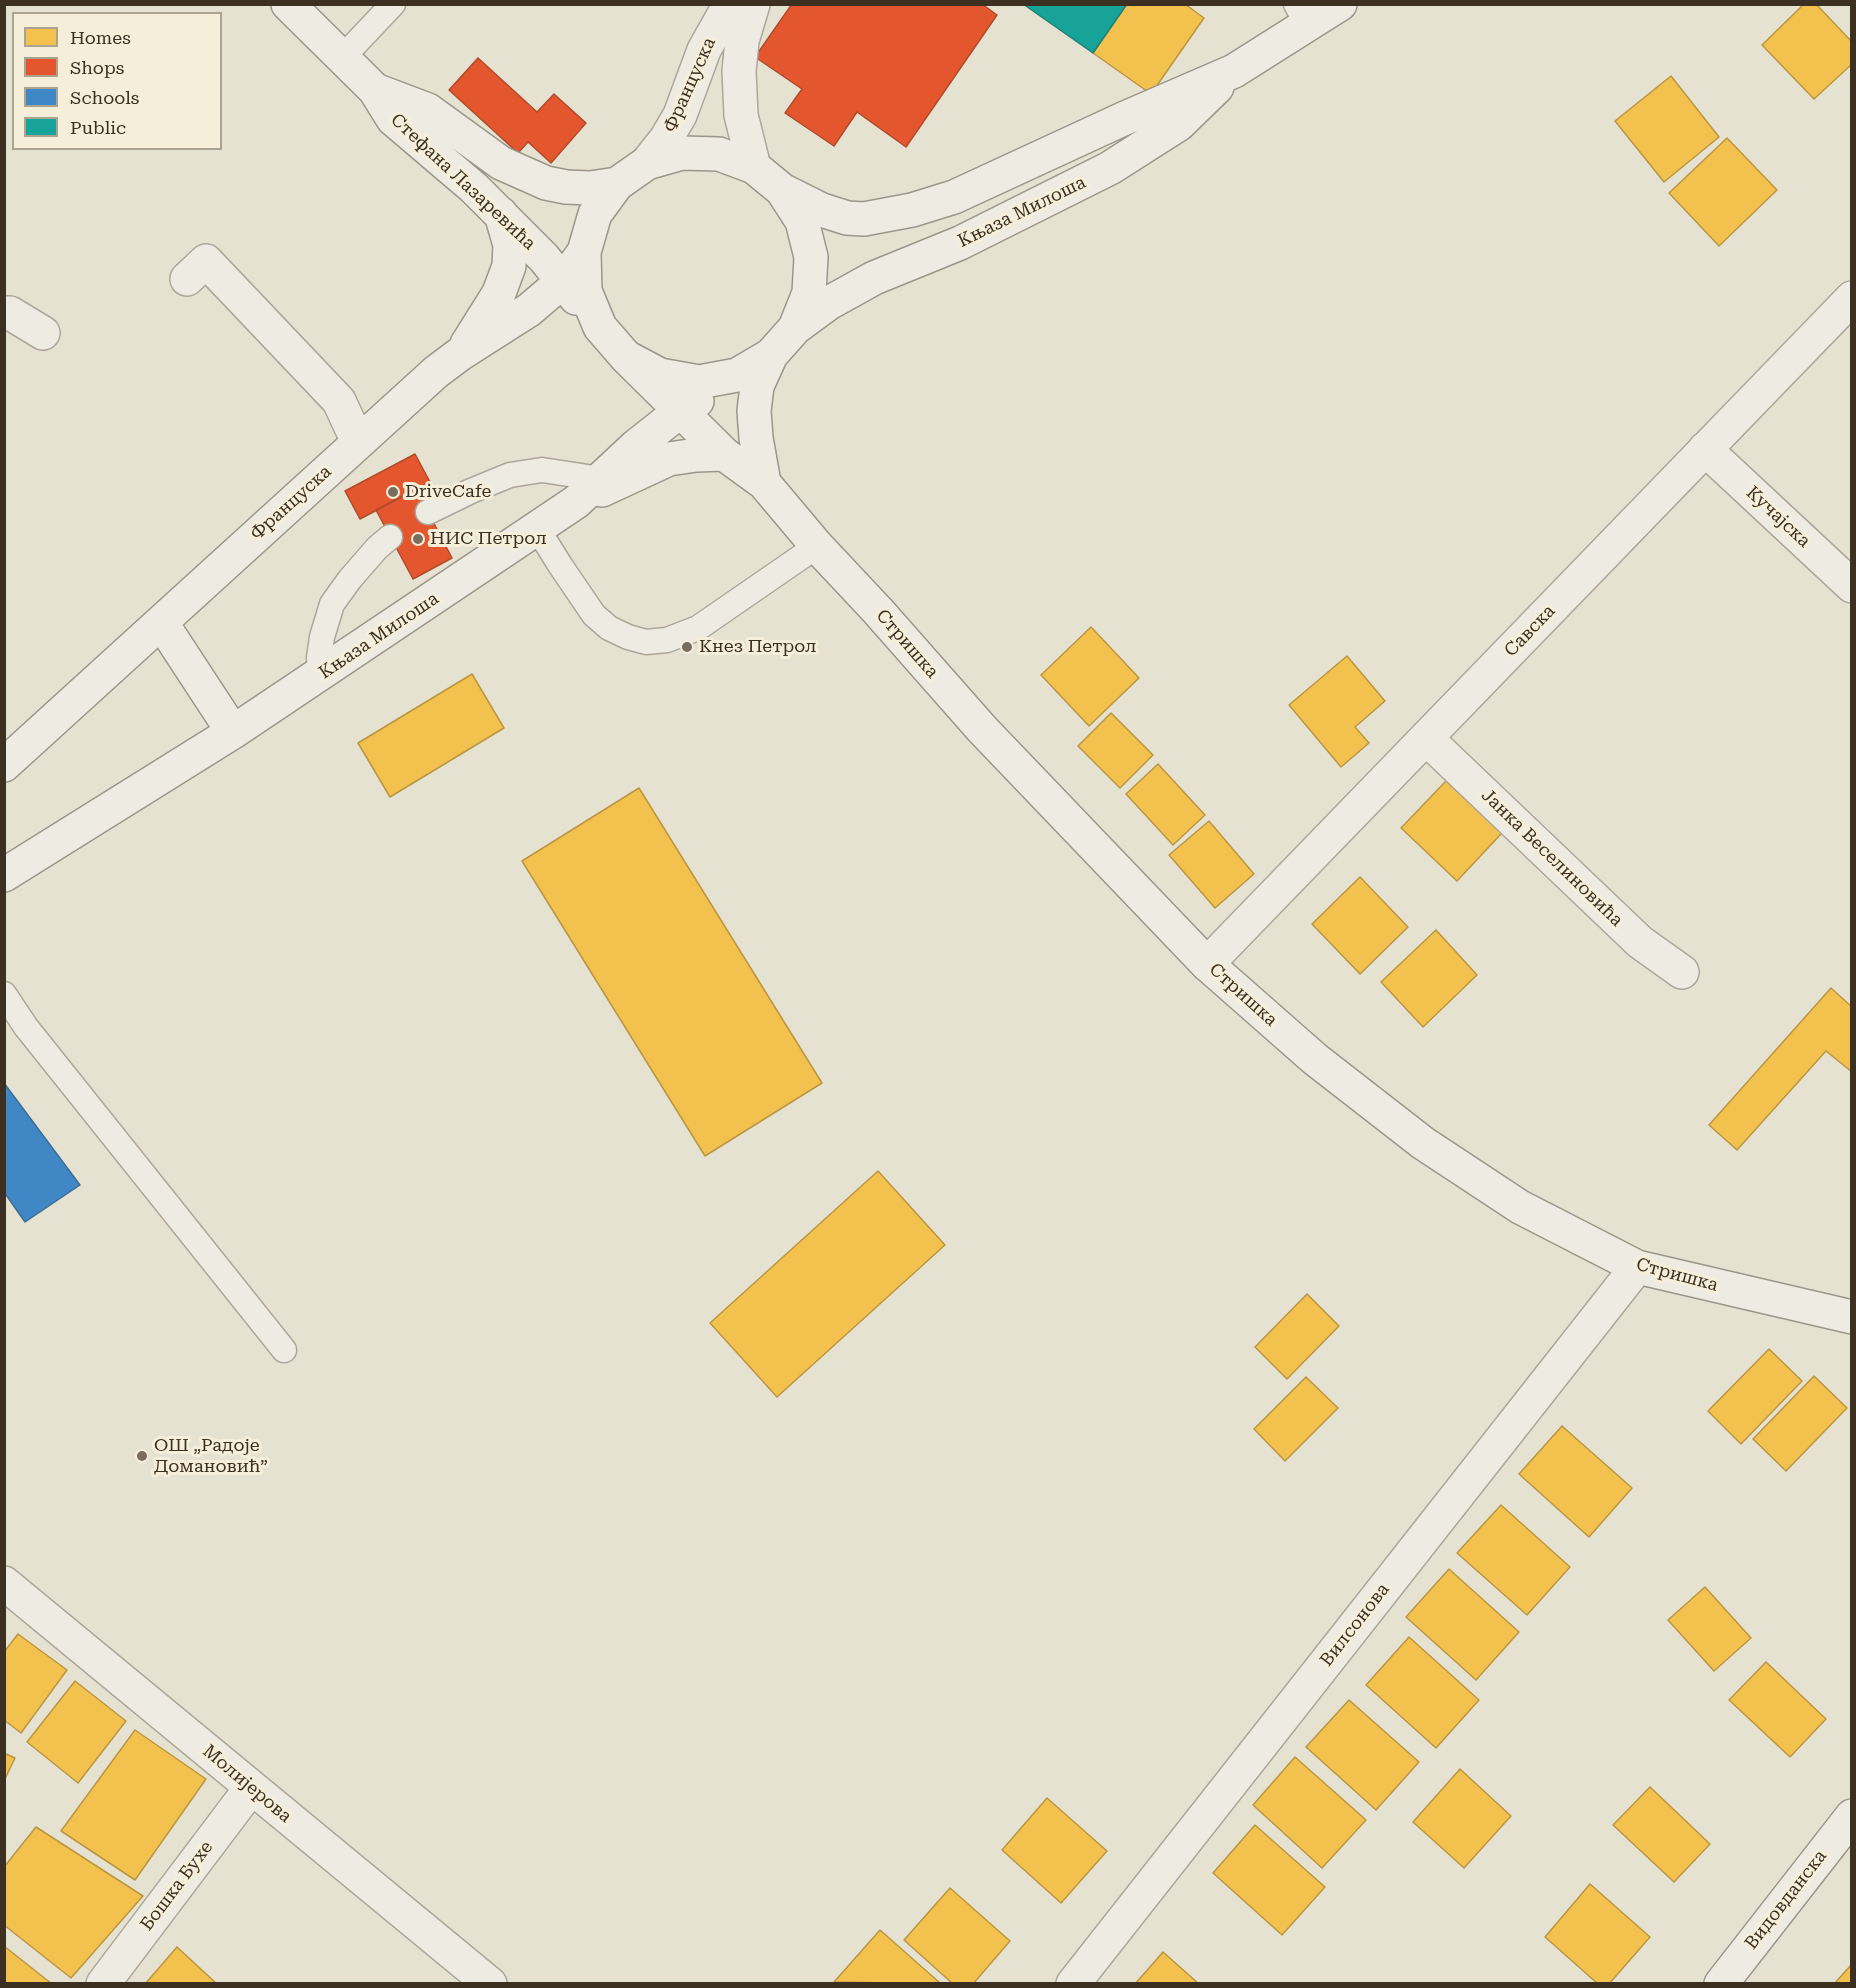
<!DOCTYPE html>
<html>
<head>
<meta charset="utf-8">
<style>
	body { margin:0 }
	#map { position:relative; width:1856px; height:1988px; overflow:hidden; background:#e6e2d2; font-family:"Roboto Serif",serif }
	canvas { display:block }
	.frame { position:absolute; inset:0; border:6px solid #3b3022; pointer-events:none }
	.legend { position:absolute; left:12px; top:12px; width:210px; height:138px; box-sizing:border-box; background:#f5efda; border:2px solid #aba390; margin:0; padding:8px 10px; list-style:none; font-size:18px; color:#3b3022 }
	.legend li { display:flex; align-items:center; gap:12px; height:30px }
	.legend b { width:30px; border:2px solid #aba390 }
</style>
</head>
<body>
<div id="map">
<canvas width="1856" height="1988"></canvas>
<div class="frame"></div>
<ul class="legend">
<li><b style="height:16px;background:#f2c14e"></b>Homes</li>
<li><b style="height:16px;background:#e4572e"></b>Shops</li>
<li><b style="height:16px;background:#3f88c5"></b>Schools</li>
<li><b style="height:16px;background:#17a398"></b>Public</li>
</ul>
</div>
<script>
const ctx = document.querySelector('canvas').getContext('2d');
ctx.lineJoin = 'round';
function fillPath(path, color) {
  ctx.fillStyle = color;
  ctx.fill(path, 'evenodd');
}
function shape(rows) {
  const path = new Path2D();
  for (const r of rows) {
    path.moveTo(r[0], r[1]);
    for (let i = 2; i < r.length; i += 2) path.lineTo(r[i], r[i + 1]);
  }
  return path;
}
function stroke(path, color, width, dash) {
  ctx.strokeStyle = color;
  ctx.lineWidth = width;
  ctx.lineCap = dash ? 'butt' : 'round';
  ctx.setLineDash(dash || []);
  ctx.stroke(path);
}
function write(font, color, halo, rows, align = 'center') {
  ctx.font = font + ' "Roboto Serif",serif';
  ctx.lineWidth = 6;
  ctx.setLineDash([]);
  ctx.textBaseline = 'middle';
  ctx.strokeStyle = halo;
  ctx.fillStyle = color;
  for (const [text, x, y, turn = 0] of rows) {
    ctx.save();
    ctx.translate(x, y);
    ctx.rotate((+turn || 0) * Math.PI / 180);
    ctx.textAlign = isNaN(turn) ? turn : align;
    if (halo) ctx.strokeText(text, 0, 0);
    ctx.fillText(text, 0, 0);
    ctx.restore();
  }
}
const homes = shape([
	[1127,4,1185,4,1204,18,1151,94,1093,53,1127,4],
	[1804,4,1816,4,1852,42,1852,64,1814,99,1762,45,1804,4],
	[1671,76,1719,137,1664,182,1615,121,1671,76],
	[1727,138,1777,190,1719,246,1669,193,1727,138],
	[1091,627,1139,678,1089,726,1041,675,1091,627],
	[1347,656,1385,701,1355,727,1369,743,1341,767,1289,705,1347,656],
	[472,674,504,728,390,797,358,743,472,674],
	[1111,713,1153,755,1120,788,1078,746,1111,713],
	[1158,764,1205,815,1173,845,1126,794,1158,764],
	[1446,781,1502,833,1457,881,1401,828,1446,781],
	[639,788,822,1083,705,1156,522,861,639,788],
	[1209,821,1254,874,1215,908,1169,855,1209,821],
	[1360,877,1408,927,1360,974,1312,924,1360,877],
	[1436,930,1477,975,1423,1027,1381,982,1436,930],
	[1831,988,1852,1007,1852,1072,1826,1051,1737,1150,1709,1125,1831,988],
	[878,1171,945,1245,777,1397,710,1323,878,1171],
	[1307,1294,1339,1326,1287,1379,1255,1347,1307,1294],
	[1769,1349,1802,1381,1741,1444,1708,1411,1769,1349],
	[1814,1376,1847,1408,1786,1471,1753,1439,1814,1376],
	[1306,1377,1338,1408,1285,1461,1254,1429,1306,1377],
	[1562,1426,1632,1488,1589,1537,1519,1474,1562,1426],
	[1501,1505,1570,1567,1527,1615,1457,1553,1501,1505],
	[1449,1569,1519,1632,1476,1680,1406,1617,1449,1569],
	[1705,1587,1751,1638,1714,1671,1668,1620,1705,1587],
	[18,1634,67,1670,21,1733,4,1720,4,1652,18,1634],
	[1409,1637,1479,1700,1436,1748,1366,1685,1409,1637],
	[1766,1662,1826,1719,1790,1757,1729,1700,1766,1662],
	[75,1681,126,1721,78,1783,27,1742,75,1681],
	[1349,1700,1419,1762,1376,1810,1306,1747,1349,1700],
	[135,1730,206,1779,135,1880,61,1831,135,1730],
	[4,1753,15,1758,4,1781,4,1753],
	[1295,1757,1366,1820,1322,1868,1253,1805,1295,1757],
	[1460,1769,1511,1816,1464,1868,1413,1822,1460,1769],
	[1650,1787,1710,1844,1674,1882,1613,1825,1650,1787],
	[1047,1798,1107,1851,1061,1903,1002,1850,1047,1798],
	[1255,1825,1325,1887,1282,1935,1213,1873,1255,1825],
	[36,1827,143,1896,71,1978,4,1925,4,1867,36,1827],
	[1590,1884,1650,1937,1609,1984,1598,1984,1545,1937,1590,1884],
	[950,1888,1010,1941,973,1984,953,1984,904,1940,950,1888],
	[880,1930,940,1983,940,1984,834,1982,880,1930],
	[4,1946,52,1984,4,1984,4,1946],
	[177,1947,217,1984,145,1984,177,1947],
	[1163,1952,1199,1984,1135,1984,1163,1952],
	[1852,1964,1852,1984,1834,1984,1852,1964]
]);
fillPath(homes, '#f2c14e');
stroke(homes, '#bb9641', 1.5);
const shops = shape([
	[792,4,982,4,997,15,906,147,857,112,834,146,785,113,802,89,755,57,792,4],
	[478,58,537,112,554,94,586,123,551,163,528,142,518,153,449,90,478,58],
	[415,454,430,482,360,519,345,491,415,454],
	[416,489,452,558,413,579,376,510,416,489]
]);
fillPath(shops, '#e4572e');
stroke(shops, '#b14b2a', 1.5);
const schools = shape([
	[4,1083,80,1185,25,1222,4,1192,4,1083]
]);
fillPath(schools, '#3f88c5');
stroke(schools, '#3e6e94', 1.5);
const public = shape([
	[1023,4,1127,4,1093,53,1023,4]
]);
fillPath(public, '#17a398');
stroke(public, '#228075', 1.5);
const lane = shape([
	[1296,4,1307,25],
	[342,58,393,4],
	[428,512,471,491,510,475,542,470,601,479],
	[537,528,560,565,594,615,609,628,628,637,646,642,667,640,698,628,817,546],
	[320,675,319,658,322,637,332,604,350,579,377,548,390,537],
	[4,994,26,1027,284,1350]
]);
const street = shape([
	[753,4,742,41,739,71,741,115,754,167],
	[647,163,666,139,680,115,704,50,730,4],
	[187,279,206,261,339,401,358,442],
	[4,313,10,313,43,333],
	[1705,449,1852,586],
	[1426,738,1640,942,1682,972],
	[1207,964,1852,298],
	[4,1583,490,1984],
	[103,1984,251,1788],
	[1073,1984,1637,1267]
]);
const secondary = shape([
	[288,4,375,90,393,119,474,188,544,258,576,298],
	[375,90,428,110,501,163,546,183,566,187,590,188,617,184],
	[782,190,822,210,847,218,864,219,912,210,954,197,1123,119,1234,71,1340,4],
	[795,328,829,303,874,278,960,243,1110,168,1179,124,1217,87],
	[467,344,499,293,509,266,510,245,501,214],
	[626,357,724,454,764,483,817,546,878,611,982,729,1207,964,1315,1059,1423,1143,1520,1207,1637,1267,1852,1317],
	[764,483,756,438,754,411,757,386,771,355],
	[602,490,669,459,696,455,724,454],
	[161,622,233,732],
	[4,765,436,372,460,354,529,310,563,281,584,252,595,214,617,184,647,163,682,153,719,154,754,167,782,190,802,221,811,257,809,293,795,328,771,355,737,375,699,382,660,375,626,357,600,327,585,291,584,252],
	[4,875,233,732,576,502,636,446,679,412,697,401],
	[1721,1984,1852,1816]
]);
stroke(lane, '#aca79a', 27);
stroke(street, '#aca79a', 36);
stroke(secondary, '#9b968a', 36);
stroke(lane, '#eeebe3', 24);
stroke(street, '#eeebe3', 33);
stroke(secondary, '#eeebe3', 33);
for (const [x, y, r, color] of [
	[393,492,6,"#776e60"],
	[418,539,6,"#776e60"],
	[687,647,6,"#776e60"],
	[142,1456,6,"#776e60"]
]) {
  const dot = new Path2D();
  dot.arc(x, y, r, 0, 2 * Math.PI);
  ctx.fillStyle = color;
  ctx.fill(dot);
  stroke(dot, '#f5efda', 2);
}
write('18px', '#3b3022', '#f5efda', [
	["Француска",690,85,-66],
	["Стефана Лазаревића",463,182,43],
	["Књаза Милоша",1022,212,-26],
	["Француска",291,503,-42],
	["Кучајска",1778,517,43],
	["Савска",1530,631,-46],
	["Књаза Милоша",379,636,-34],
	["Стришка",907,644,49],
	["Јанка Веселиновића",1552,858,44],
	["Стришка",1243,995,42],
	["Стришка",1677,1275,15],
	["Вилсонова",1355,1625,-52],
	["Молијерова",247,1784,40],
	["Бошка Бухе",177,1886,-53],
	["Видовданска",1786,1900,-52]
]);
write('18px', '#3b3022', '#f5efda', [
	["DriveCafe",405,492],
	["НИС Петрол",430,539],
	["Кнез Петрол",699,647],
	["ОШ „Радоје",154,1446],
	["Домановић”",154,1467]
], 'left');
</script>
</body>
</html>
